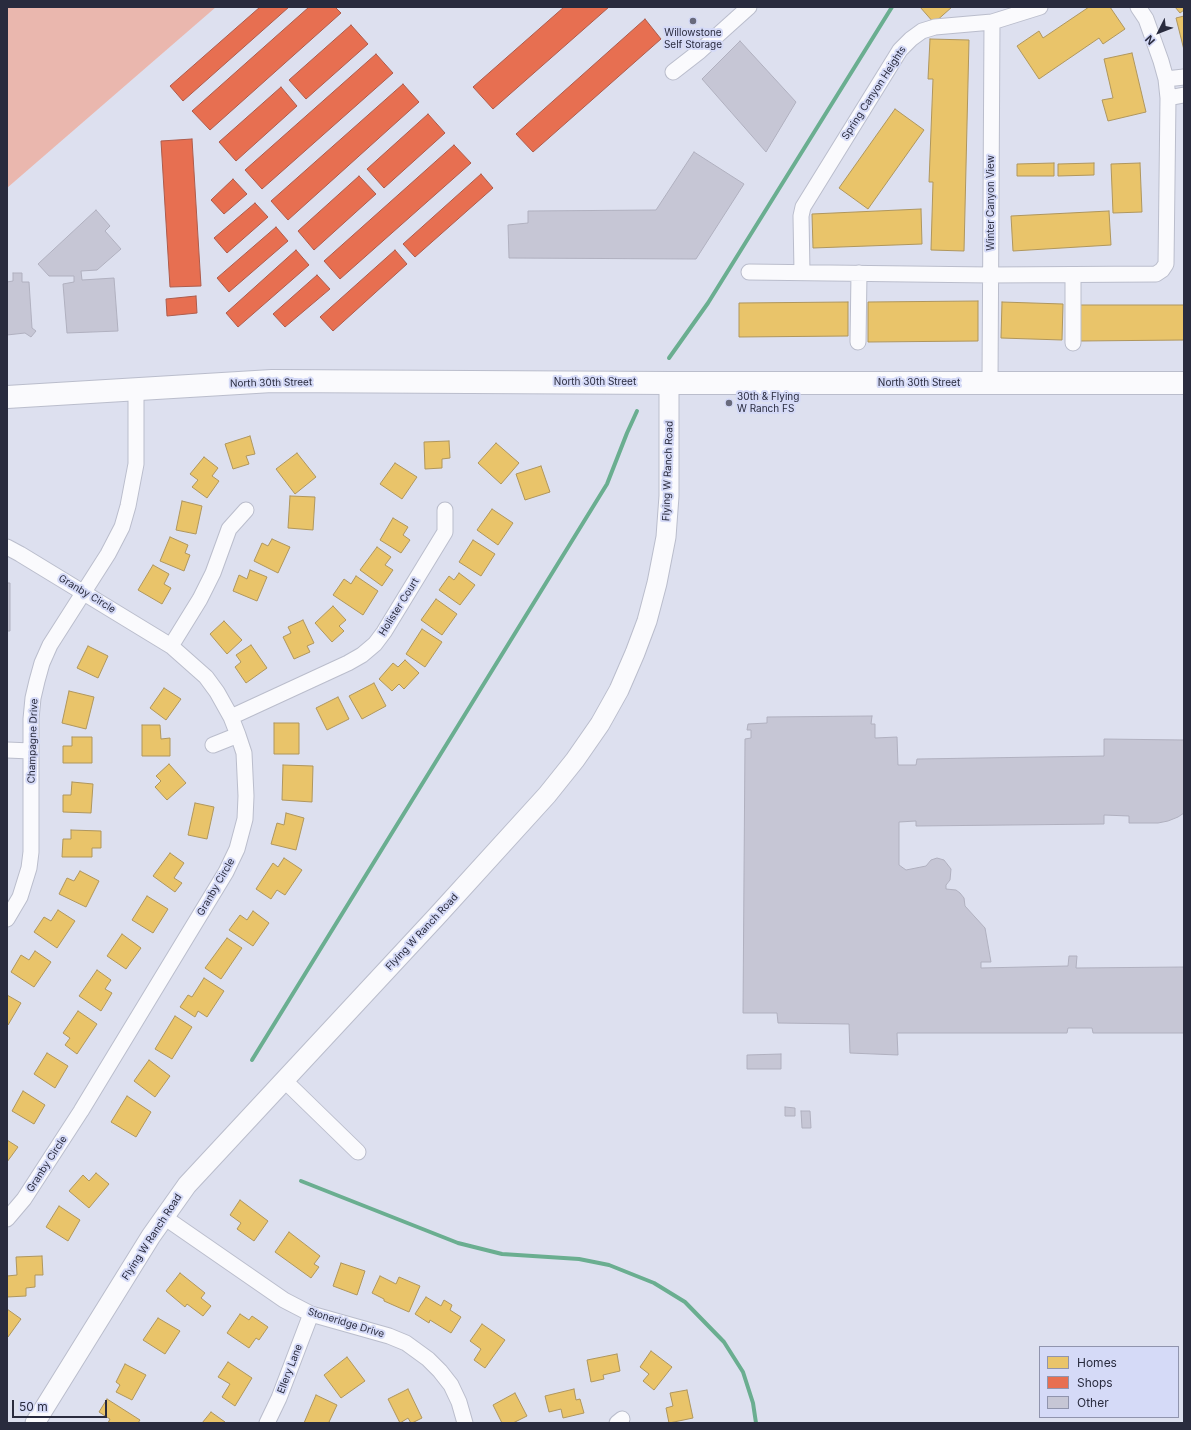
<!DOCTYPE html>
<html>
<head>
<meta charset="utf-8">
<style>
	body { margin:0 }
	#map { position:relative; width:1191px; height:1430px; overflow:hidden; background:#dde0ef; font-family:Inter,sans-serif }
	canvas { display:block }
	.frame { position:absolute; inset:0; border:8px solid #292b3e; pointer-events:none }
	.legend { position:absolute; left:1039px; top:1346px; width:140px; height:72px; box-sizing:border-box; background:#d5daf7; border:1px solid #9094ad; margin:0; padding:5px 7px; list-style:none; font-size:12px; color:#292b3e }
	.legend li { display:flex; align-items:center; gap:8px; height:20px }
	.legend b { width:20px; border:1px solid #9094ad }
	.north { position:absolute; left:1139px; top:12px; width:40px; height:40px; -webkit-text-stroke:3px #d5daf7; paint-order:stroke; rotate:228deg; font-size:11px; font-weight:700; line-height:16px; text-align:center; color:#292b3e }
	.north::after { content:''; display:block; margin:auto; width:14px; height:18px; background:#292b3e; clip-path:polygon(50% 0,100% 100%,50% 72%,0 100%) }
	.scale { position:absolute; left:12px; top:1400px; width:95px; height:18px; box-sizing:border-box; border:2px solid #292b3e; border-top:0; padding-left:5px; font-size:12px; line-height:14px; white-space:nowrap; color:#292b3e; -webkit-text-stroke:3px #d5daf7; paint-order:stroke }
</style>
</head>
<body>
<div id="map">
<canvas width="1191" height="1430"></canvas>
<div class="frame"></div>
<ul class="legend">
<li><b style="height:11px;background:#e9c46a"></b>Homes</li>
<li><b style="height:11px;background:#e76f51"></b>Shops</li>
<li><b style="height:11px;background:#c6c6d5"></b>Other</li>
</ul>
<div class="north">N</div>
<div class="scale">50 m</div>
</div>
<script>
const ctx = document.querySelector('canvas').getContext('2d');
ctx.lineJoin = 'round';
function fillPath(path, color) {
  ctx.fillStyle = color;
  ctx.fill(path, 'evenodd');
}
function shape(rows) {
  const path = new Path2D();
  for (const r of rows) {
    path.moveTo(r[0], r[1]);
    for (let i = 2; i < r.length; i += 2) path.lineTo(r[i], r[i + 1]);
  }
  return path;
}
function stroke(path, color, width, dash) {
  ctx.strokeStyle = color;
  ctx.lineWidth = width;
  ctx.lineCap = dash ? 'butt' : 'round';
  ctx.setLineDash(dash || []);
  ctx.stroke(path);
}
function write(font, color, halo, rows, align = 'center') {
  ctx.font = font + ' Inter,sans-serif';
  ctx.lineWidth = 4;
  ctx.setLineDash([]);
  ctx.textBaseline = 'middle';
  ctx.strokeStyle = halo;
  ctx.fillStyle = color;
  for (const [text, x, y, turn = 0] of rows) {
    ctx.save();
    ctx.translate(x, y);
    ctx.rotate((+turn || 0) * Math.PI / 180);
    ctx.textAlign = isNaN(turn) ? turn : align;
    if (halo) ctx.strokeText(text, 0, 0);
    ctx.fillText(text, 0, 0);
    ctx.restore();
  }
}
fillPath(shape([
	[7,7,216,7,7,188]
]), '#eab7ae');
const homes = shape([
	[920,7,952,7,934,23,920,7],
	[1089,7,1110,7,1125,29,1103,44,1099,38,1039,79,1017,46,1039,31,1043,38,1089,7],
	[1175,7,1184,7,1184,10,1180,13,1175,7],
	[1184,16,1184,50,1176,18,1184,16],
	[930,39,969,40,964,251,931,250,933,182,929,182,933,79,928,79,930,39],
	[1132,53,1146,112,1108,121,1102,100,1113,98,1104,59,1132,53],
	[895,109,924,130,868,209,839,188,895,109],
	[1054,163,1054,176,1017,176,1017,164,1054,163],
	[1094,163,1094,175,1058,176,1058,164,1094,163],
	[1140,163,1142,212,1113,213,1111,164,1140,163],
	[921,209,922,244,813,248,812,214,921,209],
	[1109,211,1111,245,1013,251,1011,216,1109,211],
	[978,301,978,341,868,342,868,302,978,301],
	[848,302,848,336,739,337,739,303,848,302],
	[1002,302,1063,304,1062,340,1001,338,1002,302],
	[1079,305,1184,305,1184,340,1080,341,1079,305],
	[250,436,255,454,246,456,249,464,233,469,225,444,250,436],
	[449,441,450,458,442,459,442,468,425,469,424,442,449,441],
	[496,443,519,463,501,484,478,463,496,443],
	[297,453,316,477,295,494,276,469,297,453],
	[204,457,218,468,212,476,219,481,207,498,192,487,198,480,190,474,204,457],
	[395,463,417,477,402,499,380,484,395,463],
	[541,466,550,492,525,500,516,474,541,466],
	[290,496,315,497,313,530,288,528,290,496],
	[182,501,202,506,196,534,176,530,182,501],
	[492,509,513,523,498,545,477,530,492,509],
	[393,518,408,527,403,535,410,540,401,553,380,540,393,518],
	[170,537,188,545,185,553,190,555,184,571,160,561,170,537],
	[272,539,290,547,278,573,254,561,262,543,268,546,272,539],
	[473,540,495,554,481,576,459,562,473,540],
	[377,547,391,557,385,565,393,570,382,586,360,570,377,547],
	[153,565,169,574,164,584,171,588,162,604,138,590,153,565],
	[250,570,267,577,257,601,233,591,239,575,247,579,250,570],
	[459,573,475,585,460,605,439,590,449,576,454,580,459,573],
	[356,576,378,591,363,615,333,595,344,579,351,584,356,576],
	[436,599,457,614,442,635,421,620,436,599],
	[333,606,346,620,339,626,344,631,332,642,315,623,333,606],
	[303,620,314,643,307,646,310,652,294,659,283,637,291,633,288,627,303,620],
	[224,621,242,640,227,654,210,634,224,621],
	[422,629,442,642,425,667,406,654,422,629],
	[251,645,267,668,246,683,235,667,241,662,236,655,251,645],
	[88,646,108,656,98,678,77,668,88,646],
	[405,660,419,673,404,689,399,684,392,691,379,679,393,663,398,667,405,660],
	[374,683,386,706,362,719,349,696,374,683],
	[164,688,181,699,166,720,150,708,164,688],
	[69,691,94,697,86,729,62,723,69,691],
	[338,697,349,719,327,730,316,708,338,697],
	[274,723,299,723,299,754,274,754,274,723],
	[142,725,160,725,161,739,170,738,170,756,142,756,142,725],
	[72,737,92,737,92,763,63,763,63,746,72,746,72,737],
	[169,764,186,783,167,800,155,787,161,781,156,776,169,764],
	[283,765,313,766,312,802,282,800,283,765],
	[72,782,93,784,91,813,63,812,63,795,71,795,72,782],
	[195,803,214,807,207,839,188,835,195,803],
	[286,813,304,818,296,850,271,844,277,823,284,825,286,813],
	[71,830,101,831,101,848,92,848,92,857,62,857,63,839,71,839,71,830],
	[170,853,184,863,174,878,182,883,175,892,153,876,170,853],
	[284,858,302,870,285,895,277,890,271,899,256,889,273,863,278,867,284,858],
	[80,871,99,881,86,907,59,894,67,878,74,881,80,871],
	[147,896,168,909,153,933,132,920,147,896],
	[58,910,75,921,57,948,34,932,44,917,51,921,58,910],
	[253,911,269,923,253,946,229,930,240,915,247,920,253,911],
	[122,934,141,948,126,969,107,956,122,934],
	[227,938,242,948,221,979,205,968,227,938],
	[35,951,51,962,34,987,11,972,21,955,29,960,35,951],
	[97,970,111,980,105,989,112,993,101,1011,79,996,97,970],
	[204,978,224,991,207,1017,198,1011,195,1017,180,1007,188,995,192,997,204,978],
	[7,995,21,1003,8,1025,7,1024,7,995],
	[78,1011,97,1024,77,1054,65,1045,70,1038,63,1033,78,1011],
	[175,1016,192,1027,172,1059,155,1049,175,1016],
	[47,1053,68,1066,55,1088,34,1074,47,1053],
	[149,1060,170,1076,155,1097,134,1081,149,1060],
	[23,1091,45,1105,34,1124,12,1111,23,1091],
	[127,1096,151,1112,136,1137,111,1122,127,1096],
	[7,1140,18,1147,7,1162,7,1140],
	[96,1173,109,1184,89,1208,69,1191,83,1175,89,1181,96,1173],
	[240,1200,268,1221,254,1241,237,1229,241,1223,230,1215,240,1200],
	[59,1206,80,1220,68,1241,46,1227,59,1206],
	[289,1232,320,1256,314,1264,319,1267,311,1278,275,1252,289,1232],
	[42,1256,43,1275,35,1275,35,1287,26,1288,26,1296,7,1297,7,1276,17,1275,16,1257,42,1256],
	[341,1263,365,1271,357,1295,333,1286,341,1263],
	[180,1273,205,1293,201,1298,211,1306,203,1316,187,1304,185,1307,166,1291,180,1273],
	[380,1276,396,1284,399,1277,420,1286,409,1312,384,1301,384,1299,372,1293,380,1276],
	[426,1297,441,1306,444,1300,452,1305,450,1310,461,1317,451,1333,430,1320,429,1323,415,1314,426,1297],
	[7,1309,21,1319,8,1337,7,1337,7,1309],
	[240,1314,249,1320,252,1316,268,1327,259,1340,256,1338,249,1348,227,1333,240,1314],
	[158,1318,180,1331,165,1354,143,1340,158,1318],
	[482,1324,505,1340,485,1368,474,1360,481,1349,470,1341,482,1324],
	[651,1351,672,1367,654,1390,643,1381,649,1374,640,1367,651,1351],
	[617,1354,620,1371,603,1375,604,1379,591,1382,587,1360,617,1354],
	[347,1357,365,1381,341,1398,324,1375,347,1357],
	[228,1362,252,1378,235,1406,222,1397,230,1384,218,1377,228,1362],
	[125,1364,146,1375,132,1400,116,1392,120,1385,116,1382,125,1364],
	[408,1389,422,1418,412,1423,411,1423,408,1418,400,1423,388,1399,408,1389],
	[574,1389,576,1400,580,1399,584,1413,563,1418,561,1409,549,1412,545,1396,574,1389],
	[687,1390,693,1418,669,1423,666,1408,673,1406,670,1393,687,1390],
	[515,1393,527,1416,513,1423,502,1423,493,1405,515,1393],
	[316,1395,337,1405,329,1422,332,1423,304,1423,316,1395],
	[107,1399,140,1420,138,1423,108,1423,110,1419,99,1412,107,1399],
	[211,1412,225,1422,224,1423,202,1423,211,1412]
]);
fillPath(homes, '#e9c46a');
stroke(homes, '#af965d', 1);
const shops = shape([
	[260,7,289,7,183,101,170,86,260,7],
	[309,7,335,7,341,13,210,130,192,111,309,7],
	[564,7,609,7,493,109,473,87,564,7],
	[645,19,661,39,533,152,516,134,645,19],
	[351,25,368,44,306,99,289,80,351,25],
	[376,54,393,73,262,189,245,170,376,54],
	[403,84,419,102,288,220,271,201,403,84],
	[281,87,297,106,236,161,219,142,281,87],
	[428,114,445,133,384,188,367,169,428,114],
	[192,139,201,286,170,287,161,141,192,139],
	[454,145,471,163,340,279,324,261,454,145],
	[481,174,493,188,415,257,403,244,481,174],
	[359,176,376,194,314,250,298,231,359,176],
	[233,179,247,194,224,214,211,200,233,179],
	[255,203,268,217,227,253,214,238,255,203],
	[276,227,288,241,229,292,217,278,276,227],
	[296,250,309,265,238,327,226,313,296,250],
	[395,250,407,264,333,331,320,317,395,250],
	[317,275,330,289,285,327,273,314,317,275],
	[196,296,197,313,167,316,166,299,196,296]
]);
fillPath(shops, '#e76f51');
stroke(shops, '#ae5b4b', 1);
stroke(shape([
	[669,358,708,303,892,7],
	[252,1060,607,484,627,433,637,411],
	[301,1181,458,1243,502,1254,579,1259,609,1265,654,1283,685,1302,724,1342,743,1372,753,1403,756,1423]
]), '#6aae90', 4);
const building = shape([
	[740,41,796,102,766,152,702,79,740,41],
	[694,152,744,184,696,259,509,258,508,225,528,223,528,211,656,210,694,152],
	[96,210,110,226,105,231,121,249,97,270,81,271,82,280,114,278,118,331,67,333,63,284,74,282,74,276,49,276,38,264,96,210],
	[13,273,22,273,22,282,29,282,32,328,36,331,31,337,25,333,7,335,7,282,13,281,13,273],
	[7,583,10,583,10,631,7,631,7,583],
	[872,716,871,724,875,724,875,738,897,737,898,765,916,765,917,759,1104,756,1104,739,1184,740,1184,813,1178,817,1168,821,1158,823,1129,823,1129,816,1104,815,1104,824,916,826,916,821,899,822,899,865,906,870,926,866,931,860,937,858,944,860,951,869,950,880,946,885,946,889,956,890,960,893,964,898,965,906,985,928,991,962,981,962,981,968,1068,966,1069,956,1077,956,1076,968,1184,967,1184,1033,1093,1033,1092,1028,1068,1028,1067,1033,897,1033,898,1055,850,1053,849,1024,778,1023,777,1013,743,1013,745,739,751,738,751,730,747,730,748,724,767,723,767,717,872,716],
	[781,1054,781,1069,747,1069,747,1055,781,1054],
	[785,1107,795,1108,795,1116,785,1116,785,1107],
	[801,1111,810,1111,811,1128,802,1128,801,1111]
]);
fillPath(building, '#c6c6d5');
stroke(building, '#b0b0bf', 1);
const minor = shape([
	[673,72,700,51,749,7],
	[1166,79,1184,77],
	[1168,98,1184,95],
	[749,272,990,275,1156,274,1162,270,1166,264,1168,98,1166,79,1161,61,1146,19,1138,7],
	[802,272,801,216,803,207,900,50,911,39,922,31,935,27,992,22,1040,7],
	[1073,275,1073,343],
	[858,342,859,273],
	[990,383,992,22],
	[7,547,20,554,171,646,206,677,217,692,231,717,238,735,244,753,246,796,245,819,237,849,226,872,81,1111,24,1199,7,1219],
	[171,646,200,599,213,573,229,529,246,510],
	[231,717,348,663,362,655,375,644,384,632,445,532,445,510],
	[213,745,238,735],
	[7,750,31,751],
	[7,919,20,897,29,868,31,852,31,719,33,698,37,681,42,663,50,645,108,554,122,527,128,506,136,464,136,390],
	[284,1080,358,1152],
	[164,1217,284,1300,311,1314,389,1336,406,1343,428,1359,440,1371,451,1385,459,1402,465,1423],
	[267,1423,279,1398,311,1314],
	[617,1423,622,1419]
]);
const tertiary = shape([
	[35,1423,151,1236,187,1185,437,916,547,795,575,760,600,724,619,690,635,653,647,621,657,583,666,537,669,496,669,383]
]);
const primary = shape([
	[7,397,272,381,669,383,1184,383]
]);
stroke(minor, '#babdcc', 17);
stroke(tertiary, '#babdcc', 21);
stroke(primary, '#babdcc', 24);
stroke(minor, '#fafafd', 15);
stroke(tertiary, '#fafafd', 19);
stroke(primary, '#fafafd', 22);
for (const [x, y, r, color] of [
	[693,21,4,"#686a7c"],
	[729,403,4,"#686a7c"]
]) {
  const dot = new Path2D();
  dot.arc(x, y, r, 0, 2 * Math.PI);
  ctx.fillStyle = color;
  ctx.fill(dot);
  stroke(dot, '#d5daf7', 1.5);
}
write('10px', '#292b3e', '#d5daf7', [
	["Willowstone",693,33],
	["Self Storage",693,45],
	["30th & Flying",737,397,"left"],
	["W Ranch FS",737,409,"left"]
]);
write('10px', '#292b3e', '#d5daf7', [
	["Spring Canyon Heights",874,93,-57],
	["Winter Canyon View",991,203,-90],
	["North 30th Street",595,382],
	["North 30th Street",271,383,-1],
	["North 30th Street",919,383],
	["Flying W Ranch Road",668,471,-88],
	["Granby Circle",87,594,31],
	["Holister Court",399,607,-58],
	["Champagne Drive",33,741,-88],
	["Granby Circle",216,887,-60],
	["Flying W Ranch Road",422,932,-47],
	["Granby Circle",47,1164,-57],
	["Flying W Ranch Road",152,1237,-57],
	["Stoneridge Drive",346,1323,17],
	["Ellery Lane",290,1369,-69]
]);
</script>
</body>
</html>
